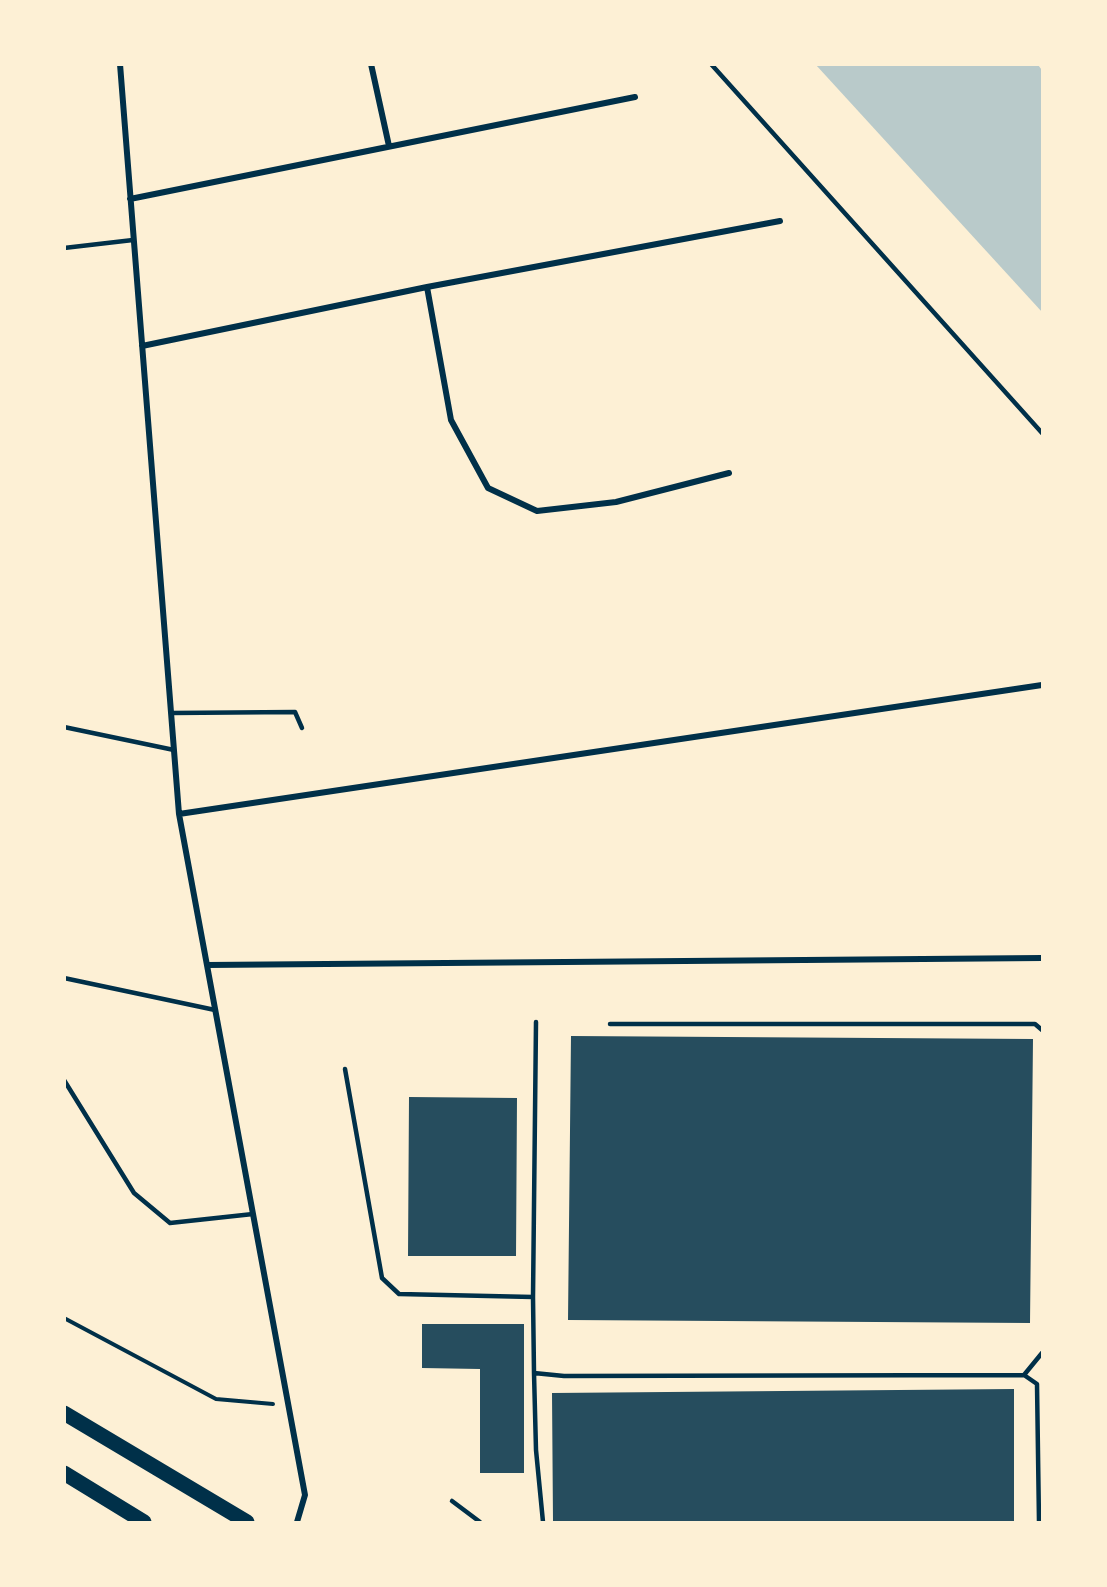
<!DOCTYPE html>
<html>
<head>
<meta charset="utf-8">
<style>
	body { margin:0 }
	#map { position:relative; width:1107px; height:1587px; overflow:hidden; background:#fdf0d5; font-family:"Sofia Sans Condensed",sans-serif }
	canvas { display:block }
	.frame { position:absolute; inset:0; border:66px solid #fdf0d5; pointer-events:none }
</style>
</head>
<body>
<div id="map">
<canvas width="1107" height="1587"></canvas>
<div class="frame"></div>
</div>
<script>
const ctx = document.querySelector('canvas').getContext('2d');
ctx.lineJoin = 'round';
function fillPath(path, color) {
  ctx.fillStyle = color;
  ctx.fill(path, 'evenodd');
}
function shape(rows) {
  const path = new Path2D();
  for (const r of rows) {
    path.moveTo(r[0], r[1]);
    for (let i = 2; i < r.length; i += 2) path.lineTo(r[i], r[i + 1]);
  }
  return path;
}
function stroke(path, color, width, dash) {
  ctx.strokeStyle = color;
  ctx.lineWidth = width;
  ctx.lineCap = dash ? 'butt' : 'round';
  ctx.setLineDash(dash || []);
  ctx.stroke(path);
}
fillPath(shape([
	[1038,65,1042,70,1042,312,816,65]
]), '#b9caca');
fillPath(shape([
	[571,1036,1033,1039,1030,1323,568,1320],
	[409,1097,517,1098,516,1256,408,1256],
	[422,1324,524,1324,524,1473,480,1473,480,1369,422,1368],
	[1014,1389,1014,1522,553,1522,552,1393]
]), '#264d5e');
stroke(shape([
	[64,1318,216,1399,273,1404]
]), '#003049', 4);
stroke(shape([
	[711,64,1042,433],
	[64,248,133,240],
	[171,713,295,712,302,728],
	[64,727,174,750],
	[64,978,215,1010],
	[610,1024,1035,1024,1042,1030],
	[345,1069,382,1278,399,1294,533,1297,534,1373],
	[64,1080,134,1193,170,1223,253,1214],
	[533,1297,536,1022],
	[1024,1375,1042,1353],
	[452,1501,480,1522],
	[543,1522,536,1450,534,1373,564,1376,1024,1375,1037,1384,1039,1522]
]), '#003049', 4.5);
stroke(shape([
	[120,64,179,814,305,1495,297,1522],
	[371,64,389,146],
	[130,199,635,97],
	[427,287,451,420,488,488,537,511,616,502,729,473],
	[142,346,427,287,780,221],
	[179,814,1042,685],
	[207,965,1042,958]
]), '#003049', 6);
stroke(shape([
	[64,1413,247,1522],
	[64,1473,144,1522]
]), '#003049', 15);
</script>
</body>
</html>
